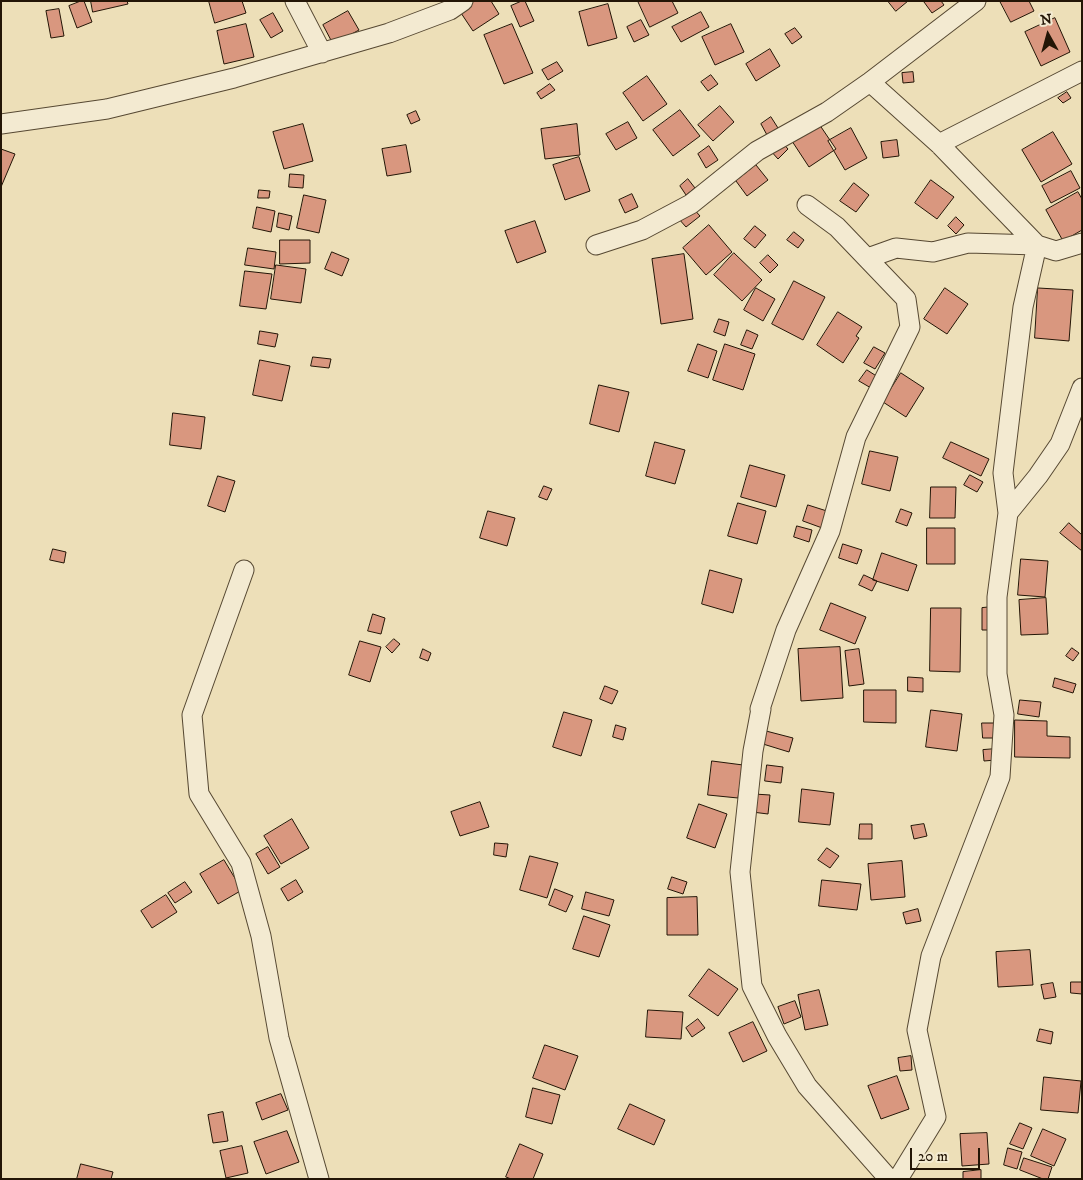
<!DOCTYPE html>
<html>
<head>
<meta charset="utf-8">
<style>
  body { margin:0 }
  #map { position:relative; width:1083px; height:1180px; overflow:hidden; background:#eddfb8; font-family:"IM FELL DW Pica",serif }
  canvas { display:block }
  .frame { position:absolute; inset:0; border:2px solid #231506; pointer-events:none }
  .north { position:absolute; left:1023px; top:10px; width:50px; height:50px; -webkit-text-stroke:4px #f3ead1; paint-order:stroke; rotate:353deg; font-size:14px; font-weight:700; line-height:20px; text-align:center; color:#231506 }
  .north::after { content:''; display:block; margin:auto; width:18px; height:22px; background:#231506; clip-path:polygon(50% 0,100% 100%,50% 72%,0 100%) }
  .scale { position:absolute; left:910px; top:1148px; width:70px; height:22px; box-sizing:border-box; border:2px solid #231506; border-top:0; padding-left:6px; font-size:15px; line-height:18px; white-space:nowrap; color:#231506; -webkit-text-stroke:4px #f3ead1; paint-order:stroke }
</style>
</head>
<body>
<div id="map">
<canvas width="1083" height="1180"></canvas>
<div class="frame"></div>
<div class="north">N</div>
<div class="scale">20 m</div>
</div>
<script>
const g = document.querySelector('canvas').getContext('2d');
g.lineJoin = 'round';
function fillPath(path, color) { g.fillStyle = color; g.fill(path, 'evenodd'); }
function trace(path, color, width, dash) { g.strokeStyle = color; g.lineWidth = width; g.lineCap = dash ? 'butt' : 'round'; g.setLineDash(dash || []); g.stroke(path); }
const building = new Path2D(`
  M81 1H84L92 22 77 28 69 6Z
  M91 1H127L128 4 93 12Z
  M209 1H242L246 13 215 23Z
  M473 1H491L499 14 473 31 459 10Z
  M522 1H525L534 21 520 27 511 6Z
  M638 1H672L678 13 650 27Z
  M888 1H908L896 11Z
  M926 1H941L944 5 932 13 924 2Z
  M1000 1H1029L1034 11 1011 22Z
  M608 4 617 38 588 46 579 12Z
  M59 9 64 36 51 38 46 11Z
  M348 11 359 30 333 44 323 25Z
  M701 12 709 27 681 42 672 27Z
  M273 13 283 31 271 38 260 20Z
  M1055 18 1070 52 1041 66 1025 32Z
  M641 20 649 35 634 42 627 27Z
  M246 24 254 57 224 64 217 31Z
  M512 24 533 73 504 84 484 35Z
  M731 24 744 52 715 65 702 37Z
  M795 28 802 37 792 44 785 34Z
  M770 49 780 66 756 81 746 64Z
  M557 62 563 71 548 80 542 70Z
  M913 72 914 82 903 83 902 73Z
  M711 75 718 84 708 91 701 82Z
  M647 76 667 104 643 121 623 93Z
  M550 84 555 90 541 99 537 93Z
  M1067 92 1071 98 1063 103 1058 98Z
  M720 106 734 122 713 141 698 125Z
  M680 110 700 136 673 156 653 130Z
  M416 111 420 120 411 124 407 115Z
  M771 117 778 128 767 135 761 124Z
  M815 118 836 149 809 167 788 135Z
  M628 122 637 138 616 150 606 134Z
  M303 124 313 161 284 169 273 132Z
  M577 124 580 155 545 159 541 129Z
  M851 128 867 158 845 170 828 141Z
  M1053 132 1072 164 1041 182 1022 150Z
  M897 140 899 156 883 158 881 142Z
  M781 141 788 149 778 159 770 150Z
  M406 145 411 172 387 176 382 149Z
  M709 146 718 160 706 168 698 154Z
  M1 149 15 154 1 187Z
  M579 157 590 191 565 200 553 165Z
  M756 165 768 180 747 196 736 181Z
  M1071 171 1080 188 1051 203 1042 186Z
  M290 174 304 175 303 188 289 187Z
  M688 179 695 188 686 195 680 186Z
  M931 180 954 197 937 219 915 203Z
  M854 183 869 195 856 212 840 201Z
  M259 190 270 191 269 198H258Z
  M1078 192 1082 199V230L1063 241 1046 210Z
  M632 194 638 207 625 213 619 200Z
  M304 195 326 200 319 233 297 228Z
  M257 207 275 211 271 232 253 228Z
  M692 207 700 216 686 227 678 218Z
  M279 213 292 216 289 230 277 227Z
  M956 217 964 225 956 234 948 226Z
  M535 221 546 252 517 263 505 231Z
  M709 225 732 252 706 275 683 248Z
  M755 226 766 235 755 248 744 239Z
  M794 232 804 240 798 248 787 240Z
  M280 240H310V263L280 264Z
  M248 248 276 252 274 269 245 265Z
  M332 252 349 259 342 276 325 269Z
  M734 253 762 280 742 301 714 275Z
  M684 254 693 319 661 324 652 259Z
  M768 255 778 265 770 273 760 263Z
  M276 265 306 269 301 303 271 299Z
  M245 271 272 274 266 309 240 306Z
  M794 281 825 297 803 340 772 324Z
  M756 288 775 299 763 321 744 310Z
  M945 288 968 304 947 334 924 319Z
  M1038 288 1073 290 1069 341 1035 338Z
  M838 312 862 327 856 336 859 338 843 363 817 345Z
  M719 319 729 322 725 336 714 332Z
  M747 330 758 335 752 349 741 345Z
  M260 331 278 334 275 347 258 344Z
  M698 344 717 351 708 378 688 371Z
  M725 344 755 354 743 390 713 380Z
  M874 347 885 353 875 369 864 363Z
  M313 357 331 359 329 368 311 366Z
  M260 360 290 366 282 401 253 395Z
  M867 370 878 377 871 388 859 381Z
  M901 373 924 388 906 417 883 402Z
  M599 385 629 392 619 432 590 424Z
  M173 413 205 417 201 449 170 445Z
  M655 442 685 450 675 484 646 476Z
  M951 442 989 459 981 476 943 458Z
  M870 451 898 457 890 491 862 484Z
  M750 465 785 475 776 507 741 497Z
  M970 475 983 482 977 492 964 485Z
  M218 476 235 481 225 512 208 506Z
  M544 486 552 489 547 500 539 497Z
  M931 487H956L955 518H930Z
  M738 503 766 511 757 544 728 536Z
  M808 505 830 512 825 529 803 521Z
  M901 509 912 513 907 526 896 522Z
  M488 511 515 518 507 546 480 538Z
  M1069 523 1082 535V551L1060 533Z
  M797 526 812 530 809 542 794 537Z
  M927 528H955V564H927Z
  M843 544 862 550 857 564 839 558Z
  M53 549 66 552 64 563 50 560Z
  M882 553 917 565 908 591 873 580Z
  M1021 559 1048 561 1045 597 1018 595Z
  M710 570 742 579 733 613 702 604Z
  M864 575 877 581 872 591 859 585Z
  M1046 598 1048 634 1021 635 1019 600Z
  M831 603 866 617 855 644 820 630Z
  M993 607 994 630H982V608Z
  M931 608H961L960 672 930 671Z
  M373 614 385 618 381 634 368 631Z
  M394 639 400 644 392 653 386 647Z
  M360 641 381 647 370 682 349 675Z
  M840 647 843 698 801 701 798 649Z
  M1072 648 1079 653 1073 661 1066 656Z
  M423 649 431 653 428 661 420 658Z
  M859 649 864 684 849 686 845 651Z
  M908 677 923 678V692L908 691Z
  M1055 678 1076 684 1073 693 1053 687Z
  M605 686 618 691 612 704 600 699Z
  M864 690H896V723L864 722Z
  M1020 700 1041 702 1039 717 1018 714Z
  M931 710 962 714 957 751 926 747Z
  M564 712 592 720 581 756 553 747Z
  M1015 720 1047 721V736L1070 737V758L1015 757Z
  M982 723H995L996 738H983Z
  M616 725 626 728 623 740 613 737Z
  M766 731 793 738 789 752 763 744Z
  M996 749V760L984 761 983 750Z
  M712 761 743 765 738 798 708 795Z
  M767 765 783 767 781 783 765 781Z
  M802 789 834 793 830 825 799 822Z
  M754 794 770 795 768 814 752 812Z
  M480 802 489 827 460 836 451 812Z
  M699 804 727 814 715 848 687 838Z
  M292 819 309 848 281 864 264 836Z
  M860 824H872V839H859Z
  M924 824 927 836 914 839 911 826Z
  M495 843 508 844 506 857 494 855Z
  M268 847 280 867 268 874 256 854Z
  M827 848 839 856 830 868 818 860Z
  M530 856 558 863 547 898 520 890Z
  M224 860 242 890 218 904 200 874Z
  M902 861 905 897 871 900 868 864Z
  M672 877 687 882 683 894 668 889Z
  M296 880 303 892 288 901 281 889Z
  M822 880 861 884 857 910 819 906Z
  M185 882 192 892 175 903 168 893Z
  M555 889 573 896 566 912 549 905Z
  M586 892 614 900 609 916 582 909Z
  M166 895 177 912 152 928 141 911Z
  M697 897 698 935H667V898Z
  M918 909 921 921 906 924 903 913Z
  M584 916 610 925 599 957 573 949Z
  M1030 950 1033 985 998 987 996 952Z
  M709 969 738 989 718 1016 689 996Z
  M1071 982H1082V994L1071 993Z
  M1053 983 1056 997 1044 999 1041 985Z
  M819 990 828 1025 805 1030 798 995Z
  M795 1001 801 1017 784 1024 778 1007Z
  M648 1010 683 1012 681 1039 646 1037Z
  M698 1019 705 1028 692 1037 686 1028Z
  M753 1022 767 1051 743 1062 729 1033Z
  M1040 1029 1053 1032 1051 1044 1037 1041Z
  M545 1045 578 1056 565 1090 533 1078Z
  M911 1056 912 1070 900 1071 898 1058Z
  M897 1076 909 1109 881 1119 868 1086Z
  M1044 1077 1081 1081 1078 1113 1041 1110Z
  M533 1088 560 1095 552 1124 526 1117Z
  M281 1094 288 1110 262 1120 256 1103Z
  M630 1104 665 1120 654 1145 618 1129Z
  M223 1112 228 1141 213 1143 208 1115Z
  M1020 1123 1032 1128 1023 1149 1010 1144Z
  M1043 1129 1066 1139 1054 1166 1031 1156Z
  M287 1131 299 1162 266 1174 254 1142Z
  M987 1133 989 1164 962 1166 960 1134Z
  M520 1144 543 1154 533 1179H511L506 1177Z
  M242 1146 248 1173 226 1178 220 1151Z
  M1008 1148 1022 1152 1017 1169 1004 1165Z
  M1024 1158 1052 1167 1048 1179H1043L1020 1170Z
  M81 1164 113 1172 111 1179H77Z
  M981 1170V1179H963V1172Z`);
const minor = new Path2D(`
  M295 1 322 53
  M870 82 939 144 1037 245 1056 251 1082 243
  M1 124 107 109 234 78 389 33 450 10 463 1
  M939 144 1082 71
  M596 245 642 230 691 204 757 151 827 112 870 82 976 1
  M868 258 896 248 933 252 968 243 1037 245 1023 307 1003 473 1008 513 997 597V674L1004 715 1000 777 931 956 917 1030 936 1117 898 1179
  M1008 513 1038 476 1060 444 1082 388
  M244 570 192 715 199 794 241 863 261 936 279 1038 319 1179
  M760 709 786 630 830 531 856 437 910 327 906 299 837 227 807 205
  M761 709 753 751 740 872 752 986 777 1036 807 1086 889 1179`);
fillPath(building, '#d9977f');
trace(building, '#231506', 1);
trace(minor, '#564832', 21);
trace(minor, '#f3ead1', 19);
</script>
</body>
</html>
